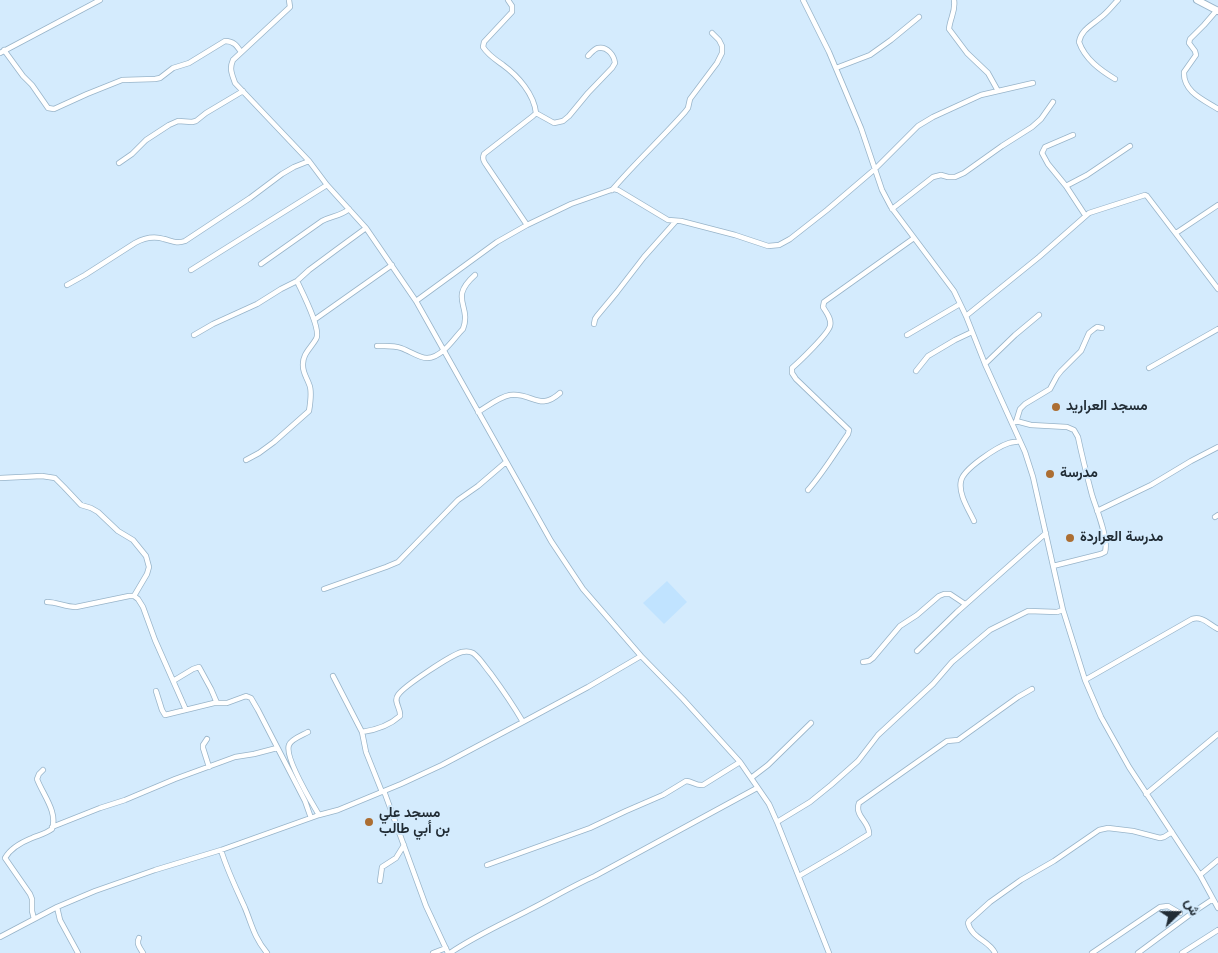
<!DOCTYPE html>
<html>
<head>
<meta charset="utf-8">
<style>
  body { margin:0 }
  #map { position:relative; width:1218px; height:953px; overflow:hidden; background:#d4ebfd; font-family:"Nunito Sans",Vazirmatn,sans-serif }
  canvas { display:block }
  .north { position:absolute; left:1153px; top:888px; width:50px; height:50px; -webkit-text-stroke:4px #d4ebfd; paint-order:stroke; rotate:68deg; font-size:14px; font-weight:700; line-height:20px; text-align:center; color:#212c35 }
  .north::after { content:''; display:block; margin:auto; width:18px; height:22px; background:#212c35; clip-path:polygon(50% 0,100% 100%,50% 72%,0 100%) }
</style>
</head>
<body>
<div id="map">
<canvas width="1218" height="953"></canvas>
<div class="north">ش</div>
</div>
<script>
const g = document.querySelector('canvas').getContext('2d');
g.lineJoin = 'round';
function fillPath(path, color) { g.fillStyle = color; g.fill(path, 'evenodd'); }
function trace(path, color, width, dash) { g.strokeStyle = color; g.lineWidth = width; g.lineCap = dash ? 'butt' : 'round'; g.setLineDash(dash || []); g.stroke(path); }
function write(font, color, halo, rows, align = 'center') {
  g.font = font + ' "Nunito Sans",Vazirmatn,sans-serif'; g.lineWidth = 4; g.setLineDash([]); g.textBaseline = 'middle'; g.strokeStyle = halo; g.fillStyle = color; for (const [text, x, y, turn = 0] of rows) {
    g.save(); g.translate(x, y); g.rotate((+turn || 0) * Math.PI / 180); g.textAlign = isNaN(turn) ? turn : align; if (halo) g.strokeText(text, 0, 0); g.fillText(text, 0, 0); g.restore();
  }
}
const built = new Path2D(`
  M667 581 687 602 664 624 643 603Z`);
const street = new Path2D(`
  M289 0 290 7 233 60C229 69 232 74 235 83L309 161 327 185 366 228 416 301 551 541 583 589 641 656 683 699 740 762 769 804 777 822 829 953
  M508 0 512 6V12L484 42 483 47C488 55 496 60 503 65 518 76 534 94 536 113L533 116 484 154C482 159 484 162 487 166L527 225
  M803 0 829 52 861 128 882 190 891 207 954 291 966 316 985 364 1025 452 1033 477 1063 610 1085 680 1101 717 1129 767 1200 875 1218 908
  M954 0C956 11 950 18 949 29L967 53 988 73 998 91
  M1217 10 1204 25 1190 39 1189 43 1195 51 1196 55 1184 72C1183 92 1204 100 1218 109
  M4 50 23 76 32 85 48 108 54 109 87 94 122 80 155 79 160 78 173 68 189 63 225 41C234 41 237 46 241 52
  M0 53 100 0
  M836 68 870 55 891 40 919 17
  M1115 79C1100 70 1085 59 1079 42 1081 30 1092 25 1100 18 1107 13 1112 6 1118 0
  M536 113 554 123 563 121 569 116 588 93 612 68 615 63C614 55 607 46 598 48 594 49 591 53 588 56
  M1073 135 1045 147 1042 153 1048 164 1066 186 1085 215
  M119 163 132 154 146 140 169 125 178 121 192 122 196 121 206 113 243 91
  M1066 186 1087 175 1130 146
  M612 190C635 163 661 139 685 112L688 108 690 99 717 63 722 53V46L719 40 712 33
  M892 209 933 177 941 175 948 177H955L964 173 1002 146 1032 127 1041 119 1053 102
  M1176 233 1218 205
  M261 264 322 221C332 216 341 216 349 209
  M191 270 327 185
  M67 285 85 275 135 243C144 238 154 236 164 239 172 241 177 244 185 241L250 198 282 174 294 167 309 161
  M416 301 497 242 527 225 571 204 614 189 618 190 668 220 681 221 735 235 768 246 779 245 790 239 827 210 875 169 918 126 933 117 981 95 1033 83
  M966 316 1039 257 1089 213 1145 195 1147 196 1218 289
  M314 320 392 265
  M594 324 595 319 597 316 617 292 644 257 676 221
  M194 335 213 324 257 304 281 289 297 281 309 270 336 250 366 228
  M907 335 960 304
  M377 346C384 346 393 345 401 348 418 354 426 366 444 350 451 344 457 335 463 329 472 305 448 299 475 275
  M985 364 1015 335 1039 315
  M1149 368 1218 329
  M916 371 928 356 955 340 972 332
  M478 412C488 406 499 397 510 395 532 392 539 412 560 393
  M1016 421 1031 425 1067 427 1074 430 1078 437C1082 456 1087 476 1092 495 1096 508 1109 539 1105 552L1101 554 1053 566
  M1016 422 1020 409 1025 404 1050 389 1057 376 1061 371 1081 351 1089 333 1094 329 1097 327 1102 328
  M246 460 259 453 274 442 309 411C310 405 312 390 309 384 307 378 303 373 303 366 302 354 311 348 316 339 322 330 302 292 297 281
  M0 478 42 476 55 478 64 487 81 505 91 508 98 512 118 531 133 540 146 556 149 567 147 574 134 596
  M808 490C823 473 835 453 848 434L849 430 796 379 792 373V368C800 361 828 334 830 326 832 319 826 312 823 307L824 302 914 238
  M1097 511 1151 485 1191 461 1218 447
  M1215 517 1218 515
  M974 521C969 510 958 494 961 481 963 469 997 447 1009 443 1012 442 1016 442 1020 441
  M324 589 386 567 398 562 458 500 478 486 506 462
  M47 602C57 602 65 607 76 607L129 596H134L138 599 143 607 155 640 186 710
  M917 651 957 612 1046 533
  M863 662 869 661 873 658 900 626 917 615 939 596 944 594H950L965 604
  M333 676 362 732 366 752 382 792
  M1085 680 1192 619C1203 616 1208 624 1218 629
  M173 681 193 669 199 667 211 689 217 703
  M156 691 162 710 165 715 214 703H227L246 696 251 698 258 710 305 801 311 818
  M308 732C303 735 291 739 289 745 284 757 312 803 319 815
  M362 732C376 730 390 725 400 716 401 708 393 702 398 695 404 686 451 655 462 652 466 651 469 651 473 653 480 658 485 667 491 674 502 689 513 705 523 722
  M207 739 203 745V748L209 767
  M751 778 768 765 811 723
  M384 791 426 906 448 953
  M1146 794 1218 734
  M777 822 810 802 831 785 858 761 878 735 933 684 952 662 990 630 1028 611 1057 612 1063 610
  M52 827 100 808 125 800 175 779 235 757 254 754 277 748
  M221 850C227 870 236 888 245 908 252 925 254 937 267 953
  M487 865 590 828 626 811 663 795 686 781C692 781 696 786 703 785L740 762
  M1200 875 1218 860
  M799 876 840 852 869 834C870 822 854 816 859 803L947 741 958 740 1018 697 1032 689
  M380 881 382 867 396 858 404 845
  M57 907 60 920 78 953
  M34 919 32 911V899L30 894 5 858C10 849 22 842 32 838 39 835 45 834 52 829 58 812 43 795 37 779L39 774 43 770
  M0 937 57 907 95 891 155 870 221 850 319 815 338 810 401 784 442 765 523 722 588 687 641 656
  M139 938C136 944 140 948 143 953
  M433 953 446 948
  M450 953C475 936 502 924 529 910 551 899 572 886 595 876L757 788
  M995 953C989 940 972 939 968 923L969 921 990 902 1021 880 1054 861 1099 830 1108 828 1133 831 1160 838 1164 837 1172 832
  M1092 953 1160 907 1168 906 1180 913
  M1138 953 1192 913 1213 899
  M1182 953 1218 930`);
const secondary = new Path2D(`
  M1197 0 1218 11`);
const markers = [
  [1056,407,5,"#ac6e33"],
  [1050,474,5,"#ac6e33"],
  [1070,538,5,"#ac6e33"],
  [369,822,5,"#ac6e33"]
];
const poiNames = [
  ["مسجد العراريد",1066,407],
  ["مدرسة",1060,474],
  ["مدرسة العراردة",1080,538],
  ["مسجد علي",379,814],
  ["بن أبي طالب",379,830]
];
fillPath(built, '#c0e3ff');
trace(street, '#98b4c9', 6);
trace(secondary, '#98b4c9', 8);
trace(street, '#fff', 4.5);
trace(secondary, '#fff', 6);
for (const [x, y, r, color] of markers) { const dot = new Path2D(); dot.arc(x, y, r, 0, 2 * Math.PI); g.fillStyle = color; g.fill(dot); trace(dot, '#d4ebfd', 2); }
write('bold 14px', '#212c35', '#d4ebfd', poiNames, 'left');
</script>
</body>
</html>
